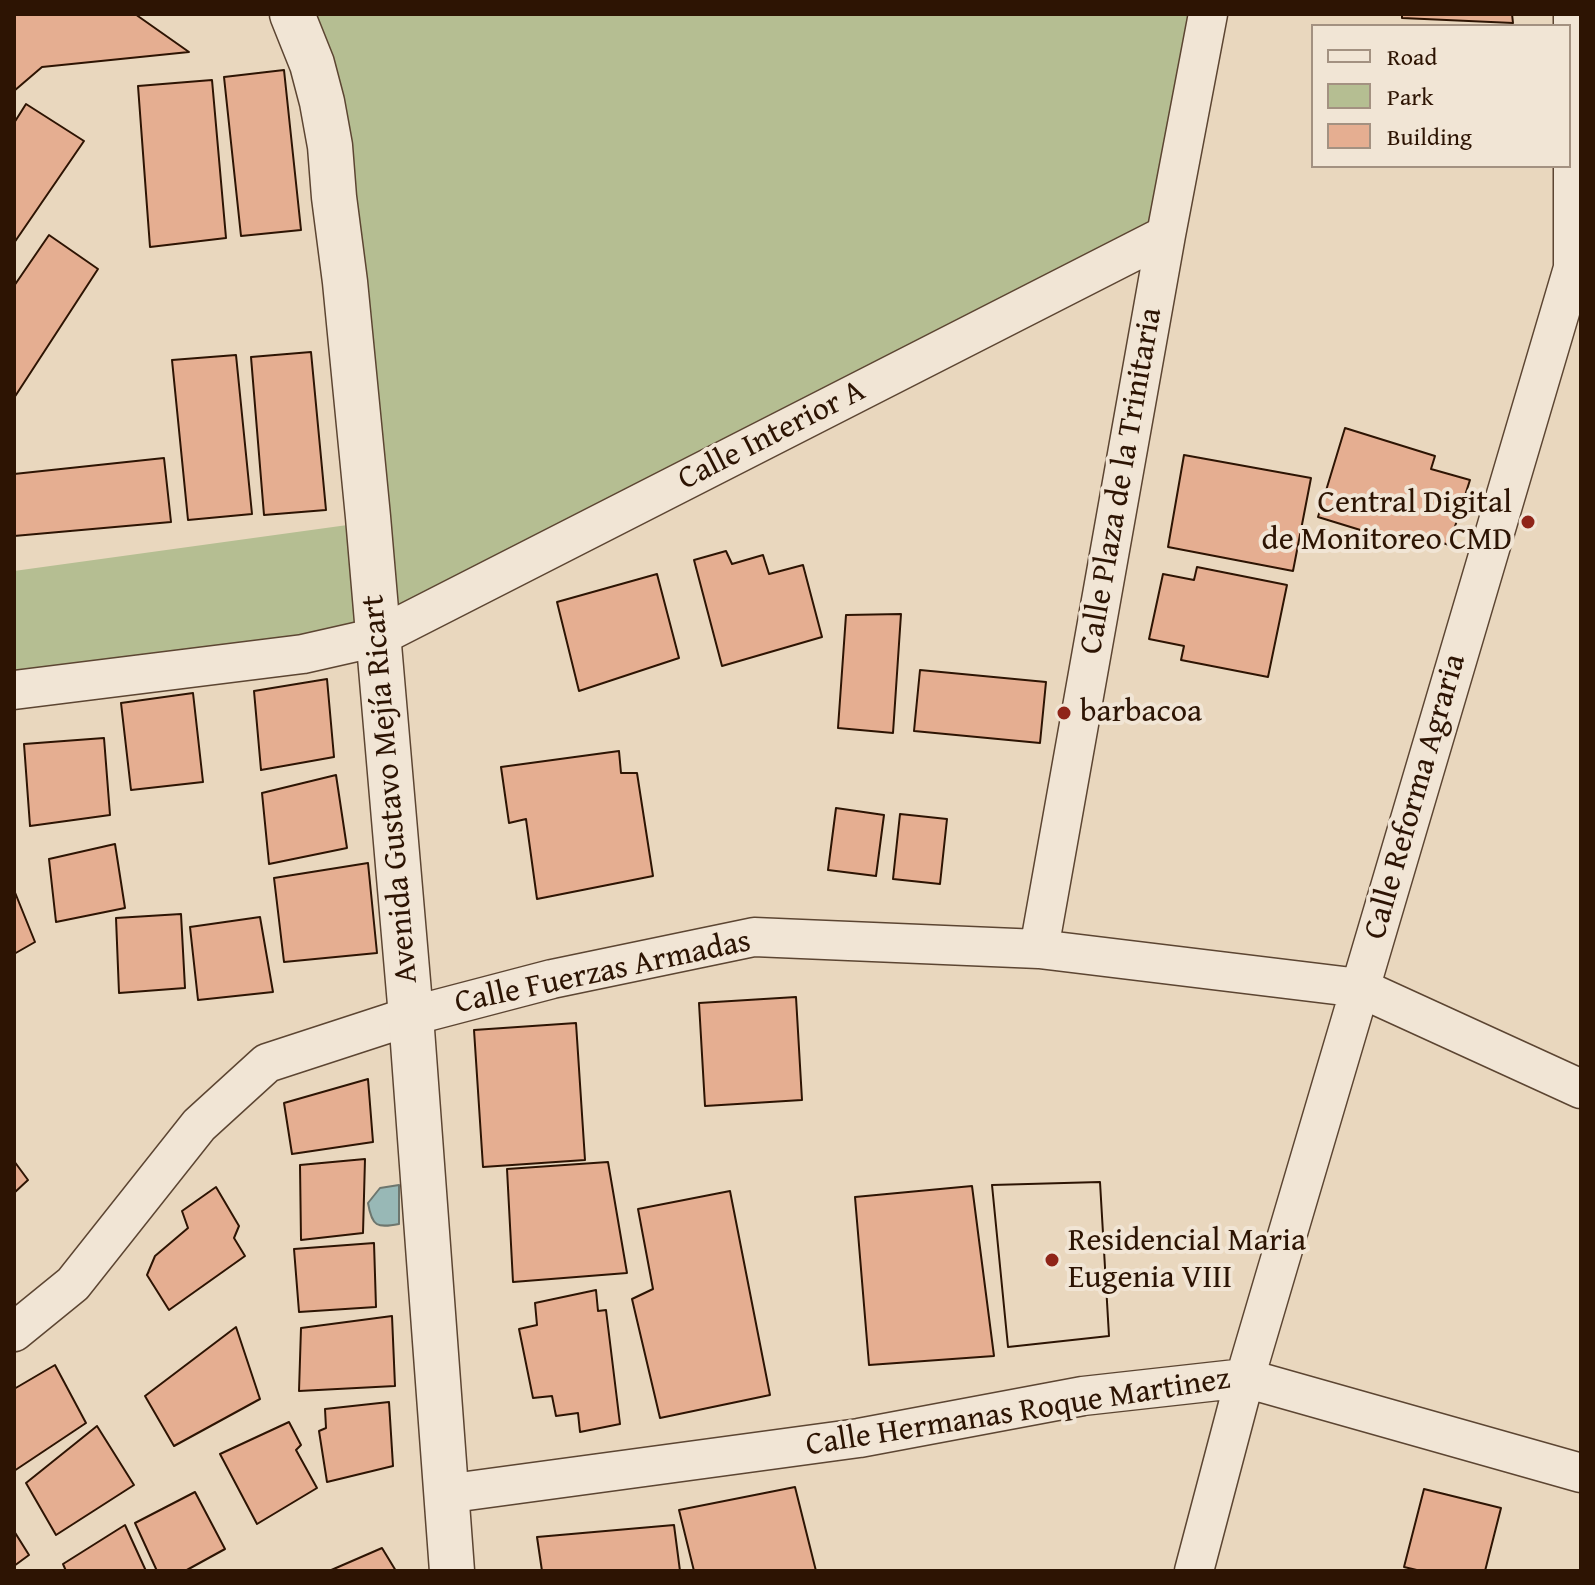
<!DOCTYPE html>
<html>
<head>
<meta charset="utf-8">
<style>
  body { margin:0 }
  #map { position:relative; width:1595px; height:1585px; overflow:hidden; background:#e9d7be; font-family:"Gentium Book Plus",serif }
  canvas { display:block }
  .frame { position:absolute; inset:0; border:16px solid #2d1403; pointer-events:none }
  .legend { position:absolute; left:1311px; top:24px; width:260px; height:144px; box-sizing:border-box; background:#f1e5d5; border:2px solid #a39181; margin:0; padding:10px 14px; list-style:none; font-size:24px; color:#2d1403 }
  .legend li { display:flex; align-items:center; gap:16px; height:40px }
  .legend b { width:40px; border:2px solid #a39181 }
</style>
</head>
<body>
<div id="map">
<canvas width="1595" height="1585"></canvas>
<div class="frame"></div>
<ul class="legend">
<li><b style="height:10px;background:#f1e5d5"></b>Road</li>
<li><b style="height:22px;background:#b5be92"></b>Park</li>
<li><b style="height:22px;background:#e5ae91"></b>Building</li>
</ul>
</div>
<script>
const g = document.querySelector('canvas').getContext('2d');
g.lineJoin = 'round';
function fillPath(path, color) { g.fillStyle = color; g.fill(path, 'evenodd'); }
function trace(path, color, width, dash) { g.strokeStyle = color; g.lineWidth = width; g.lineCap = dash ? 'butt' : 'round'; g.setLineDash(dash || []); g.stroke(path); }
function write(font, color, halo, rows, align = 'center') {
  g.font = font + ' "Gentium Book Plus",serif'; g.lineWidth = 8; g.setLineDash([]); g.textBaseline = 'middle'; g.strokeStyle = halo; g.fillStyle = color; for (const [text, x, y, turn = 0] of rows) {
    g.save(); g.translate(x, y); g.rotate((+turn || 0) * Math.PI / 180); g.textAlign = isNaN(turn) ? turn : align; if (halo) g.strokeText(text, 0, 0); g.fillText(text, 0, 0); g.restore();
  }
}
const green = new Path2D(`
  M287 14H1193L1166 235 377 627 14 685V571L362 523 330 146Z`);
const water = new Path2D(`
  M399 1185V1224C377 1228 372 1227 368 1203L380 1188Z`);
const building = new Path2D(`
  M14 14H135L189 52 42 67 14 91Z
  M1402 14H1512L1513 23 1402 18Z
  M284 70 301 230 241 236 224 77Z
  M212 80 226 238 150 247 138 86Z
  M26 104 84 141 14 243V123Z
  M49 235 98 269 14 398V286Z
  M311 352 326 510 264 515 251 357Z
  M236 355 252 514 188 520 172 360Z
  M1345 428 1435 456 1431 469 1470 480 1449 545 1409 532 1406 544 1318 517Z
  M1184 455 1311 478 1293 571 1168 547Z
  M164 458 171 522 14 536V474Z
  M726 551 732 564 763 555 769 574 803 565 822 637 722 666 694 560Z
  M1197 567 1287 585 1268 677 1181 660 1184 646 1149 639 1163 574 1194 580Z
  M657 574 679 658 579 691 557 602Z
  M901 614 893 733 838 728 846 615Z
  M920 670 1046 682 1040 743 914 731Z
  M327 679 334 757 261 770 254 691Z
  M193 693 203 782 131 790 121 703Z
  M104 738 110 815 30 826 24 744Z
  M619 751 621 773H637L653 876 537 899 526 819 509 823 501 767Z
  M336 775 347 848 269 864 262 793Z
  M836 808 884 815 876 876 828 870Z
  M900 814 947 819 940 884 893 879Z
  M115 844 125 908 56 922 49 859Z
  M368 863 377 953 284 962 274 878Z
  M14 890 35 942 14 954Z
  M181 914 185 988 119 993 116 918Z
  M260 917 273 992 198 1000 190 927Z
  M796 997 802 1100 705 1106 699 1003Z
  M576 1023 585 1160 483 1167 474 1030Z
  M368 1079 373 1142 292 1154 284 1103Z
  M365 1159 363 1233 301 1240 300 1165Z
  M14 1161 28 1180 14 1193Z
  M608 1162 627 1273 513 1282 507 1169Z
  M1100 1182 1109 1336 1008 1347 992 1185Z
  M1100 1182 1109 1336 1008 1347 992 1185Z
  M972 1186 994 1356 869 1365 855 1197Z
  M216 1187 239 1226 234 1238 245 1256 169 1310 147 1275 155 1256 188 1228 182 1211Z
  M730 1191 770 1395 660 1418 632 1299 653 1289 638 1209Z
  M374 1243 376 1307 299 1312 294 1249Z
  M596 1290 598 1311 606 1310 620 1424 580 1432 578 1413 556 1416 552 1396 533 1398 519 1329 537 1325 535 1303Z
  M392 1316 395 1386 299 1391 301 1328Z
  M236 1327 260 1399 174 1446 145 1396Z
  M55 1365 86 1423 14 1471V1389Z
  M389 1402 393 1466 327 1482 319 1431 326 1428 325 1409Z
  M289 1422 301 1445 296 1450 317 1488 257 1524 220 1454Z
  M97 1426 134 1485 56 1535 26 1483Z
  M795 1487 816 1571H694L679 1510Z
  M1424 1489 1501 1508 1485 1571H1421L1404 1567Z
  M195 1492 225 1549 185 1571H157L135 1523Z
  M125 1525 146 1571H66L63 1564Z
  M674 1525 680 1571H542L537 1537Z
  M14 1531 29 1555 14 1566Z
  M382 1548 396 1571H329Z`);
const minor = new Path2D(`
  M14 690 303 654 378 637 1166 235
  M1039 949 1166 235 1208 14
  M14 1332 73 1284 199 1125 267 1063 411 1016 552 979 754 937 1039 949 1360 988 1581 1089
  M445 1494 859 1438 1083 1396 1245 1378 1581 1473
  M1194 1571 1245 1378 1573 268V14`);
const tertiary = new Path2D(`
  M292 14 312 64 322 102 330 146 334 197 345 282 368 517 411 1016 452 1571`);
const markers = [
  [1528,522,8,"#8f2418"],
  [1064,713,8,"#8f2418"],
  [1052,1260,8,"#8f2418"]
];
const streetNames = [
  ["Calle Interior A",772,436,-27],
  ["Calle Plaza de la Trinitaria",1122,481,-80],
  ["Avenida Gustavo Mejía Ricart",391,789,-95],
  ["Calle Reforma Agraria",1416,797,-74],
  ["Calle Fuerzas Armadas",603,973,-12],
  ["Calle Hermanas Roque Martinez",1018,1413,-9]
];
const poiNames = [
  ["Central Digital",1512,504,"right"],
  ["de Monitoreo CMD",1512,541,"right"],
  ["barbacoa",1080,713],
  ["Residencial Maria",1068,1242],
  ["Eugenia VIII",1068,1279]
];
fillPath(green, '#b5be92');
fillPath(water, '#98b8b6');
trace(water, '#6d766e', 2);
fillPath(building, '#e5ae91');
trace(building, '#2d1403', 2);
trace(minor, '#5c4532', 41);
trace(tertiary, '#5c4532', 47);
trace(minor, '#f1e5d5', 38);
trace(tertiary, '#f1e5d5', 44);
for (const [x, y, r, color] of markers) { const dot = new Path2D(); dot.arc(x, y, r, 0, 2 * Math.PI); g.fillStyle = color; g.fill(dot); trace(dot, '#f1e5d5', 3); }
write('32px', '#2d1403', '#f1e5d5', streetNames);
write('32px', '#2d1403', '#f1e5d5', poiNames, 'left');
</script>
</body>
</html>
